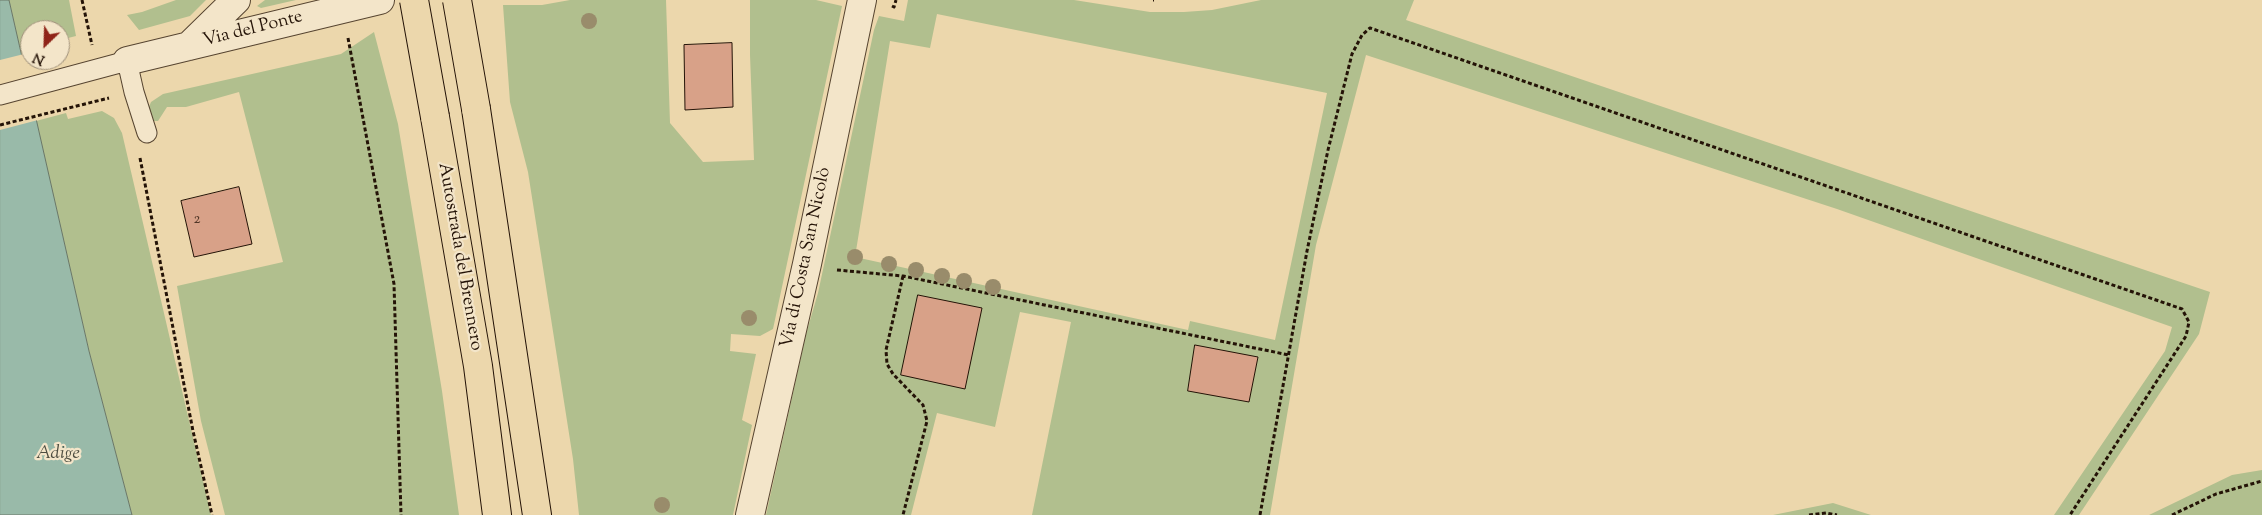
<!DOCTYPE html>
<html>
<head>
<meta charset="utf-8">
<style>
  body { margin:0 }
  #map { position:relative; width:2262px; height:515px; overflow:hidden; background:#ecd7ac; font-family:"Sorts Mill Goudy",serif }
  canvas { display:block }
  .north { position:absolute; left:20px; top:20px; width:50px; height:50px; box-sizing:border-box; background:#f3e5c9; border:1px solid #a0917b; border-radius:50%; rotate:204deg; font-size:14px; font-weight:700; line-height:20px; text-align:center; color:#241307 }
  .north::after { content:''; display:block; margin:auto; width:18px; height:22px; background:#8f2418; clip-path:polygon(50% 0,100% 100%,50% 72%,0 100%) }
</style>
</head>
<body>
<div id="map">
<canvas width="2262" height="515"></canvas>
<div class="north">N</div>
</div>
<script>
const g = document.querySelector('canvas').getContext('2d');
g.lineJoin = 'round';
function fillPath(path, color) { g.fillStyle = color; g.fill(path, 'evenodd'); }
function trace(path, color, width, dash) { g.strokeStyle = color; g.lineWidth = width; g.lineCap = dash ? 'butt' : 'round'; g.setLineDash(dash || []); g.stroke(path); }
function write(font, color, halo, rows, align = 'center') {
  g.font = font + ' "Sorts Mill Goudy",serif'; g.lineWidth = 4.5; g.setLineDash([]); g.textBaseline = 'middle'; g.strokeStyle = halo; g.fillStyle = color; for (const [text, x, y, turn = 0] of rows) {
    g.save(); g.translate(x, y); g.rotate((+turn || 0) * Math.PI / 180); g.textAlign = isNaN(turn) ? turn : align; if (halo) g.strokeText(text, 0, 0); g.fillText(text, 0, 0); g.restore();
  }
}
const green = new Path2D(`
  M9 0H69L76 36 60 40V30H30V52L21 54Z
  M176 0H206L190 16 139 30 127 15 142 12Z
  M265 0H296L261 8 257 6Z
  M570 0H666L670 123 703 162 754 160 750 55V0H816L842 6 773 329 760 336 731 334 730 351 756 354 742 420 752 425 733 515H579L573 459 528 172 510 102 503 5H542Z
  M908 0H1074L1150 12H1184L1212 10 1261 0H1414L1406 20 2210 292 2199 334 2079 515H2054L2165 351 2172 327 1837 209 1366 55 1316 245 1270 515H1032L1071 322 1020 312 995 427 937 413 911 515H766L806 334 818 293 874 30 879 16 904 21ZM937 14 1327 93 1275 340 1190 321 1188 330 855 257 890 41 930 48Z
  M374 32 398 124 442 391 459 515H225L201 421 177 286 283 262 239 92 186 107H167L158 121H153L148 109 151 102 163 94 341 54Z
  M102 111 114 118 122 133 211 515H132L89 351 36 121 66 113 68 119Z
  M2262 470V515H2149L2232 475Z
  M1833 503 1871 515H1773Z`);
const water = new Path2D(`
  M0 0H9L89 351 132 515H0Z`);
const pier = new Path2D(`
  M24 54 38 120 0 130V60Z`);
const building = new Path2D(`
  M732 43 733 107 685 110 684 45Z
  M239 187 252 244 194 257 181 201Z
  M918 295 982 308 965 389 901 375Z
  M1195 345 1258 357 1249 402 1188 391Z`);
const path = new Path2D(`
  M82 0 92 45
  M1153 0H1154
  M892 6 894 7 896 0
  M348 38 394 284 401 515
  M0 125 109 98
  M140 158 193 431 212 515
  M837 270 903 276 1289 355
  M903 276 886 350 887 364 893 374 923 405 927 421 903 515
  M1260 515 1307 251 1328 150 1352 54 1362 35 1370 28 2182 309 2189 322 2186 336 2070 515
  M1809 515 1826 513 1837 515
  M2172 515 2216 494 2262 481`);
const lane = new Path2D(`
  M0 95 127 61 134 92 147 133`);
const street = new Path2D(`
  M189 46 236 0
  M127 61 380 0
  M750 515 807 264 862 0`);
const highway = new Path2D(`
  M476 109 537 515
  M435 117 478 366 497 515`);
const highwayBridge = new Path2D(`
  M414 0 435 117
  M457 0 476 109`);
const trees = [
  [589,21],
  [855,257],
  [889,264],
  [916,270],
  [942,276],
  [964,281],
  [993,287],
  [749,318],
  [662,505]
];
const numberNames = [
  ["2",197,220]
];
const streetNames = [
  ["Via del Ponte",253,30,-14],
  ["Autostrada del Brennero",459,257,80],
  ["Via di Costa San Nicolò",807,258,-78]
];
const waterNames = [
  ["Adige",58,455]
];
fillPath(green, '#b1bf8e');
fillPath(water, '#99baa9');
trace(water, '#6a7768', 1);
fillPath(pier, '#ecd7ac');
fillPath(building, '#d8a188');
trace(building, '#241307', 1);
trace(lane, '#564430', 21);
trace(street, '#564430', 30);
trace(highway, '#241307', 30);
trace(path, '#241307', 3, [4, 2.5]);
trace(lane, '#f3e5c9', 19);
trace(street, '#f3e5c9', 28);
trace(highway, '#ecd7ac', 28);
trace(highwayBridge, '#241307', 30, []);
trace(highwayBridge, '#ecd7ac', 28);
g.fillStyle = '#998c6b';
for (const [x, y] of trees) { g.beginPath(); g.arc(x, y, 8, 0, 2 * Math.PI); g.fill(); }
write('15px', '#513627', null, numberNames);
write('18px', '#241307', '#f3e5c9', streetNames);
write('italic 19px', '#4d4d40', '#f3e5c9', waterNames);
</script>
</body>
</html>
